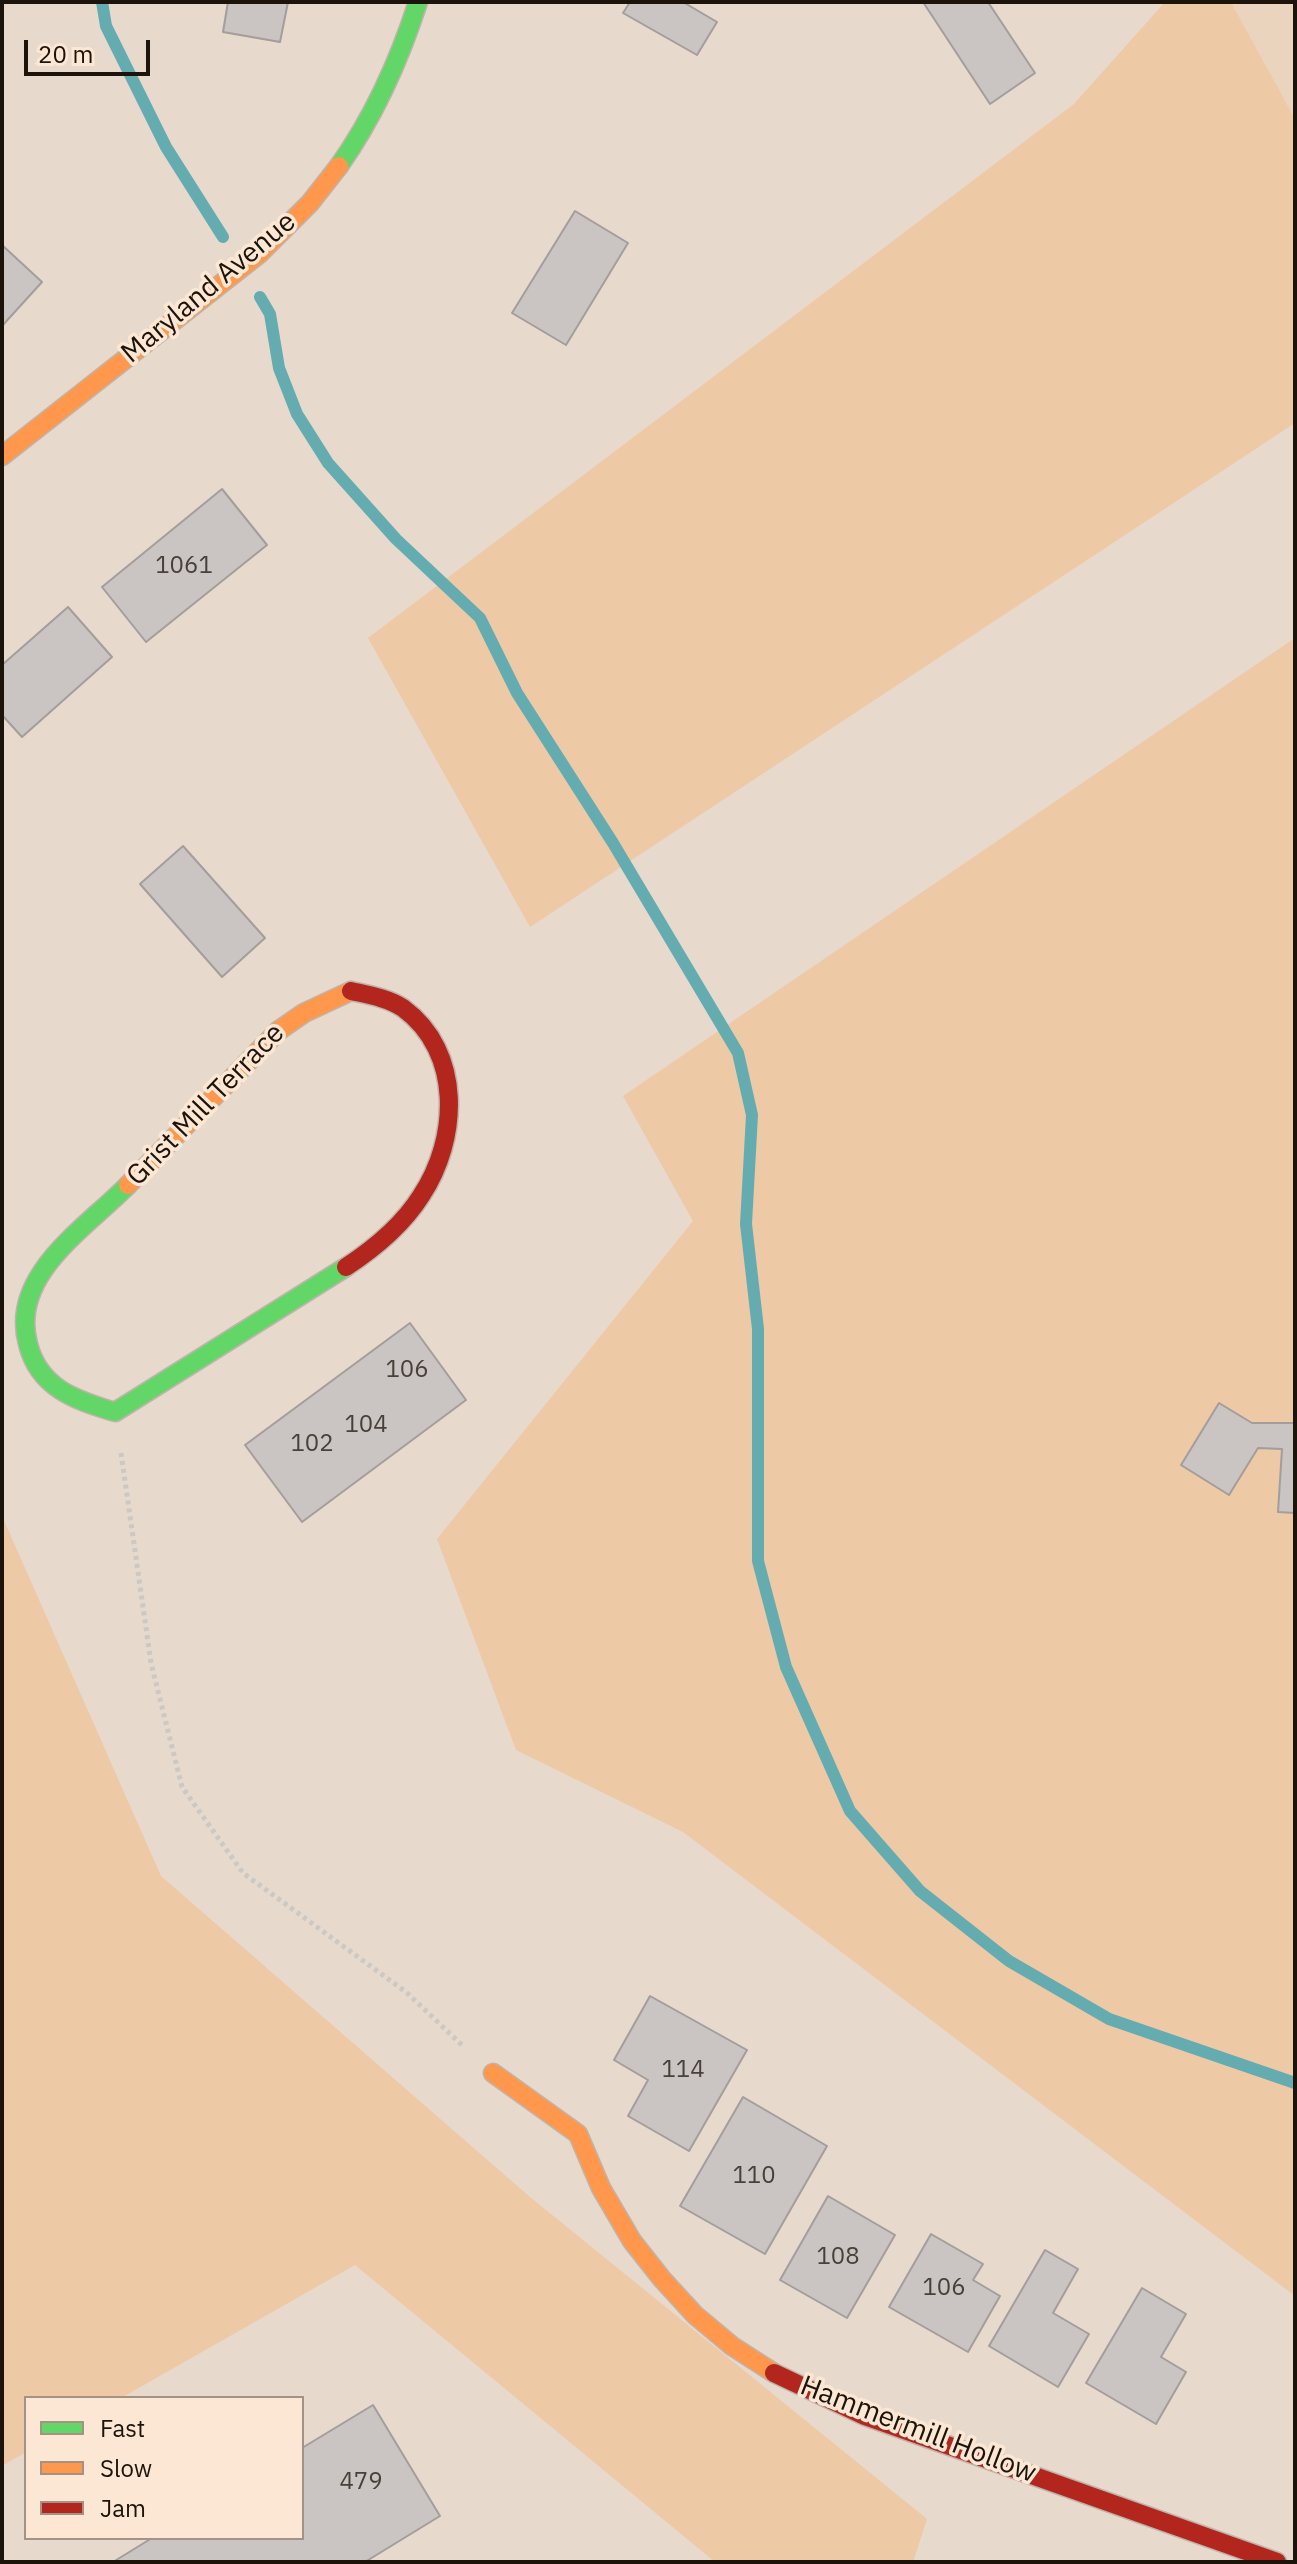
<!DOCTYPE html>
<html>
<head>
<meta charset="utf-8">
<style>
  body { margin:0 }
  #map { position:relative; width:1297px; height:2564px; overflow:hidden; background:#e7d9cc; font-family:"IBM Plex Sans",sans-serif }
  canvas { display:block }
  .frame { position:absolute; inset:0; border:4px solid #1c140b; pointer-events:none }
  .legend { position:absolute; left:24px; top:2396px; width:280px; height:144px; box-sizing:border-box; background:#fce7d4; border:2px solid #a29384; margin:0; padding:10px 14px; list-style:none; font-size:24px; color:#1c140b }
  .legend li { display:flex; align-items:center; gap:16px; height:40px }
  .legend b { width:40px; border:2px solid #a29384 }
  .scale { position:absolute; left:24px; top:40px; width:126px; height:36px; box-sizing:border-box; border:4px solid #1c140b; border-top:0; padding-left:10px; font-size:24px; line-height:28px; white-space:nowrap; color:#1c140b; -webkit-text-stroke:6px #fce7d4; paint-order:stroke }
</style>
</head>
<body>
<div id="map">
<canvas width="1297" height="2564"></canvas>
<div class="frame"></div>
<ul class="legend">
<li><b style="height:10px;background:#63d668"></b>Fast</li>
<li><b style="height:10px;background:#ff974d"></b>Slow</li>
<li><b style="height:10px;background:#b3261e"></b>Jam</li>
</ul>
<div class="scale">20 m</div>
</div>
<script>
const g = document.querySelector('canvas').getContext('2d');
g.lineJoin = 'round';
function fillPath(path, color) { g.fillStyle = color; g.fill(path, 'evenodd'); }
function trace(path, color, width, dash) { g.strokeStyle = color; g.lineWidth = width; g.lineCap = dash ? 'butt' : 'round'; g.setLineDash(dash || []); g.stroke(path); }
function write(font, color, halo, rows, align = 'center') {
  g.font = font + ' "IBM Plex Sans",sans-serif'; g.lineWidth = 7; g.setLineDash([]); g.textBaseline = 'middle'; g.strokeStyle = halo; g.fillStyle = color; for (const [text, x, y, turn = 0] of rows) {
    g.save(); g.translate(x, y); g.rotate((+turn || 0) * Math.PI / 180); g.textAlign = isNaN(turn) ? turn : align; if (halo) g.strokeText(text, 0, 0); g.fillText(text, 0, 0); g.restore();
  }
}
const built = new Path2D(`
  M1231 2H1295V119Z`);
const green = new Path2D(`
  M1165 2H1231L1295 119V423L530 927 368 638 1074 104Z
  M1295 638V2296L683 1832 516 1750 437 1539 693 1221 623 1096Z
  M2 1516 161 1876 530 2197 927 2519 913 2562H715L355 2265 121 2398H26V2452L2 2466Z`);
const stream = new Path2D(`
  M102 2 106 26 166 147 223 237
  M260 297 270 314 279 368 297 414 328 463 396 539 480 618 517 693 613 843 738 1053 752 1115 746 1224 758 1329V1561L786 1667 850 1811 920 1891 1009 1961 1109 2019 1295 2083`);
const building = new Path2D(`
  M228 2H288L280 42 223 32Z
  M630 2H683L717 22 697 55 623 13Z
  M923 2H988L1035 73 990 104Z
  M575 211 628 243 566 345 512 313Z
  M2 245 42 282 2 326Z
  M222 489 267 545 146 642 102 587Z
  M68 607 112 657 22 737 2 715V665Z
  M183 846 265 938 222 977 140 884Z
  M410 1323 466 1400 302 1522 245 1445Z
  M1219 1403 1252 1423H1295V1513L1278 1512 1282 1449 1258 1448 1229 1495 1181 1465Z
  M650 1996 747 2050 689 2151 628 2116 648 2080 614 2060Z
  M743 2097 827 2146 765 2254 680 2206Z
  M828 2196 895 2235 847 2318 780 2280Z
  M931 2234 983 2264 973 2280 1000 2296 968 2352 889 2307Z
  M1045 2250 1078 2269 1053 2313 1089 2334 1058 2387 989 2346Z
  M1142 2288 1186 2314 1161 2357 1186 2372 1156 2424 1086 2383Z
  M373 2405 440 2516 365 2562H113L152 2538H302V2448Z`);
const path = new Path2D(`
  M121 1453 151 1663 182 1787 243 1873 406 1992 463 2046`);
const fast = new Path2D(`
  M339 166C375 115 399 61 418 2
  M128 1185C86 1228 9 1275 28 1344 39 1388 75 1400 115 1412L346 1267`);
const slow = new Path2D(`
  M2 456 259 254 310 203 339 166
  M128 1185 278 1031 304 1013 351 991
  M493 2073 578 2134 601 2188 632 2241 662 2279 695 2315 732 2346 774 2373`);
const jam = new Path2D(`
  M346 1267C375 1248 402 1226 421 1196 459 1139 463 1052 403 1008 388 998 369 995 351 991
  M774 2373 865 2416 1277 2562`);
const numberNames = [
  ["1061",184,566],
  ["106",407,1370],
  ["104",366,1425],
  ["102",312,1444],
  ["114",683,2070],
  ["110",754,2176],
  ["108",838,2257],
  ["106",944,2288],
  ["479",361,2482]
];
const streetNames = [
  ["Maryland Avenue",209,288,-40],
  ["Grist Mill Terrace",206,1105,-46],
  ["Hammermill Hollow",918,2430,21]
];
fillPath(built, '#ebd4be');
fillPath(green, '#eec9a6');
trace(stream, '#65acb1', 12);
fillPath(building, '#cac4c3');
trace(building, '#a39d9c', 2);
trace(fast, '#bfb4aa', 21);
trace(slow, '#bfb4aa', 21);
trace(jam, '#bfb4aa', 21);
trace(path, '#ccc8c4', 5, [4, 4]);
trace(fast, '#63d668', 18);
trace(slow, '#ff974d', 18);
trace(jam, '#b3261e', 18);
write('24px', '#484039', null, numberNames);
write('28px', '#1c140b', '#fce7d4', streetNames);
</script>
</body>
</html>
